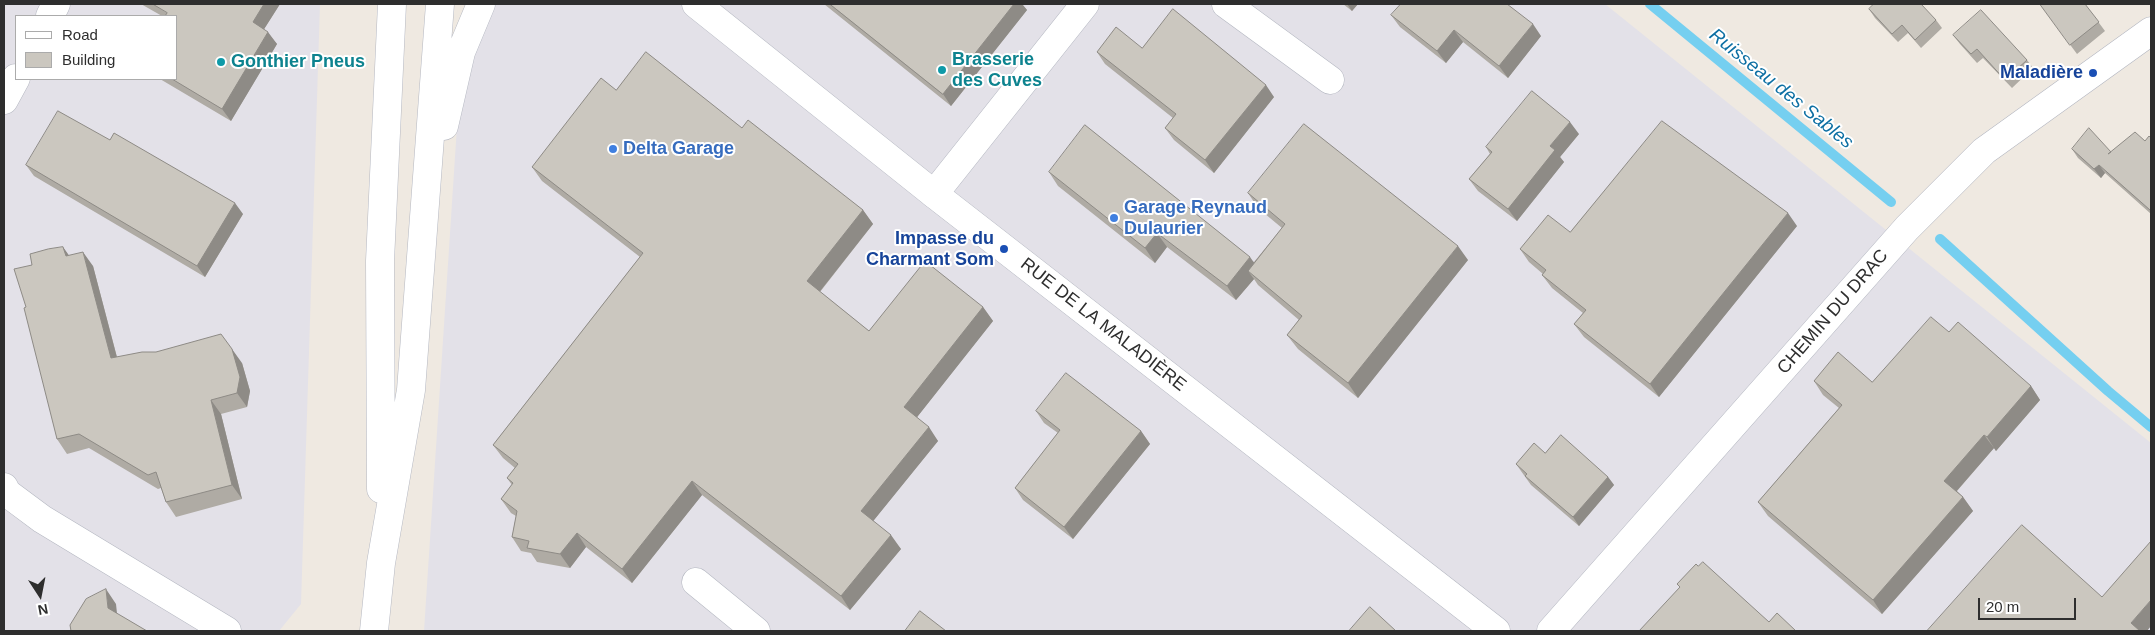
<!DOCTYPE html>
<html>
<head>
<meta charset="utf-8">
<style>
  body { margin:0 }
  #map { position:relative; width:2155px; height:635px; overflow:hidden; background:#efe9e1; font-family:Helvetica,sans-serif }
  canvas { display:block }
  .frame { position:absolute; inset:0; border:5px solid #2e2e2e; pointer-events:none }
  .legend { position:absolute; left:15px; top:15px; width:162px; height:65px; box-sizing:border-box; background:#fff; border:1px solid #ababab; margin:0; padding:6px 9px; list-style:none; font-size:15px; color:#2e2e2e }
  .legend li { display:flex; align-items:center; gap:10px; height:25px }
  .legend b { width:25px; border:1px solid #ababab }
  .north { position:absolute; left:15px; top:570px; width:50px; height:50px; -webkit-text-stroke:4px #fff; paint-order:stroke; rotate:169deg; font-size:14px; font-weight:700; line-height:20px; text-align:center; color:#2e2e2e }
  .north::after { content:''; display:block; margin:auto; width:18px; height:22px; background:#2e2e2e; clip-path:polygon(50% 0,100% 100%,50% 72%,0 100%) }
  .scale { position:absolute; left:1978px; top:598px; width:98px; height:22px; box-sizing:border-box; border:2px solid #2e2e2e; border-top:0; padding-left:6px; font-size:15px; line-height:18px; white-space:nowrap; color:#2e2e2e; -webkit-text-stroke:4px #fff; paint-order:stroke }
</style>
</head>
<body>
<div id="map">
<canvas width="2155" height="635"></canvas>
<div class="frame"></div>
<ul class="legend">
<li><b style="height:6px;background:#fff"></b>Road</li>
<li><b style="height:14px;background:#cbc7bf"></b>Building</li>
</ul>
<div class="north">N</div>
<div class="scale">20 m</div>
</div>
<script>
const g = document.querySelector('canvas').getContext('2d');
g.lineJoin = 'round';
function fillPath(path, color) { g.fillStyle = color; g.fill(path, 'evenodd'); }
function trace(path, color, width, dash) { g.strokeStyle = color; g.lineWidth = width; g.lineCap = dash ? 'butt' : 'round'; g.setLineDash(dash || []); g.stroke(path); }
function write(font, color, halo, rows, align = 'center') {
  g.font = font + ' Helvetica,sans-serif'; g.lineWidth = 4; g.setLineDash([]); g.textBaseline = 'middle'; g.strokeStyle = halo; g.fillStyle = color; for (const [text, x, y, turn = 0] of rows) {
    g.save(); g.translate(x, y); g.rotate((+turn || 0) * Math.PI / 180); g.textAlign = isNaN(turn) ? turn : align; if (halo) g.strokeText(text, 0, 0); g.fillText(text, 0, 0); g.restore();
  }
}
const industrial = new Path2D(`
  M4 4H320L301 604 279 631H4ZM16 16H176V79H16Z
  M465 4H1605L2151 443V631H424Z`);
const stream = new Path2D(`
  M1650 4 1891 202
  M1940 239 2108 391 2151 427`);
const street = new Path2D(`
  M1226 4 1330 80
  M50 16 56 4
  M4 100 16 78
  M934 194 1085 4
  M4 487 7 493 42 519 227 631
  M696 582 756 631
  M1551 631 1907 228 1984 151 2151 31`);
const secondary = new Path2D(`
  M696 4 934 194 1496 631
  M444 126 461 52 481 4
  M381 489 380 261 392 4
  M374 631 381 563 411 390 440 4`);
const wall = new Path2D(`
  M141 4H280L264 29 277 44 231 121 160 79H176V16H162Z
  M824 4H1022L1027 10 951 106Z
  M1343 4H1358L1352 11Z
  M2040 4H2085L2105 31 2077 54Z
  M1869 9 1936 20 1942 28 1921 48 1908 33 1898 42 1875 18Z
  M1391 15 1541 36 1508 78 1463 42 1446 63 1400 27Z
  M1953 35 2027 60 2033 68 2012 88 1983 58 1977 63 1960 44Z
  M1142 48 1274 97 1214 173 1174 140 1165 128 1173 118 1105 64 1097 52Z
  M616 90 742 128 863 210 873 224 820 292 869 331 983 307 993 321 917 417 938 441 873 521 901 549 850 610 702 495 632 583 586 547 570 568 537 562 531 553 521 551 512 537 516 516 511 513 501 499 512 485 507 478 515 468 503 458 493 445 640 257 542 181 532 167Z
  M1579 134 1560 157 1564 162 1517 221 1478 191 1469 179 1490 154 1486 147Z
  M2151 138V214L2105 173 2101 178 2078 158 2072 149 2111 152 2145 141Z
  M26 165 243 214 205 277 34 176Z
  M1049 172 1254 262 1282 228 1258 208 1248 193 1468 260 1358 398 1298 349 1287 335 1299 320 1258 285 1254 279 1236 300 1167 247 1155 263 1058 186Z
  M1797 226 1659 397 1584 337 1574 324 1583 313 1552 288 1542 275 1543 274 1529 262 1520 249 1570 232Z
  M63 247 68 255 93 266 117 357 242 363 250 391 247 407 221 414 242 499 176 517 166 502 161 488 158 489 89 448 67 454 57 439 32 265Z
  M1949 332 2031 386 2040 400 1996 451 1994 448 1957 491 1963 497 1973 511 1882 614 1768 516 1758 502 1839 408 1823 395 1814 381 1872 382Z
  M1036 411 1141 431 1150 444 1073 539 1023 500 1015 488 1058 433 1044 423Z
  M1545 453 1608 477 1614 485 1579 526 1531 485 1516 464Z`);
const shadedWall = new Path2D(`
  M264 4H280L261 34 253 22Z
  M1014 4H1022L1027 10 951 106 943 94Z
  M1347 4H1358L1352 11Z
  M1533 24 1541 36 1508 78 1499 66Z
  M1454 30 1463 42 1446 63 1437 51Z
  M268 32 277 44 231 121 222 109Z
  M1266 85 1274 97 1214 173 1205 160Z
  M1570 122 1579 134 1560 157 1564 162 1517 221 1508 209 1550 146Z
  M2099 165 2105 173 2101 178 2094 169Z
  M235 203 243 214 205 277 197 266Z
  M863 210 873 224 817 295 807 281Z
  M1788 213 1797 226 1659 397 1650 384Z
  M1157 233 1167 247 1155 263 1145 248Z
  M1458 246 1468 260 1358 398 1348 383Z
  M63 247 73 261 66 256Z
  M83 252 93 266 121 373 111 358Z
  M1250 257 1260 271H1248L1254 279 1236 300 1227 286Z
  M983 307 993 321 914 421 904 407Z
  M232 349 242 363 250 391 247 407 237 393Z
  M2031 386 2040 400 1996 451 1987 437Z
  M211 400 221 414 242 499 232 485Z
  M929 427 938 441 870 525 861 511Z
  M1141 431 1150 444 1073 539 1064 527Z
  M1984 435 1994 448 1954 494 1944 481Z
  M1608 477 1614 485 1579 526 1573 517Z
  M692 481 702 495 632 583 622 569Z
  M1963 497 1973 511 1882 614 1873 600Z
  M577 533 586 547 570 568 560 554Z
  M891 535 901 549 850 610 841 596Z
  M106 589 116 604 118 623 108 608Z
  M2151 600V626L2147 631H2137L2131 623Z`);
const building = new Path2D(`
  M153 4H264L253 22 268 32 222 109 172 79H176V16H165L167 13Z
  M830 4H1014L943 94Z
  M1401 4H1507L1533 24 1499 66 1454 30 1437 51 1391 15Z
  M1874 4H1921L1936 20 1915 40 1902 25 1892 34 1869 9Z
  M2040 4H2085L2099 22 2070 45Z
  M1173 9 1266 85 1205 160 1165 128 1176 114 1097 52 1116 27 1142 48Z
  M1981 10 2027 60 2005 80 1977 49 1971 54 1953 35Z
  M646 52 742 128 748 120 863 210 807 281 869 331 925 261 983 307 904 407 929 427 861 511 891 535 841 596 692 481 622 569 577 533 560 554 527 548 529 541 512 537 517 511 501 499 513 483 507 478 518 464 493 445 643 253 532 167 601 78 616 90Z
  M1532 91 1570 122 1550 146 1555 150 1508 209 1469 179 1492 152 1486 147Z
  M58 111 110 140 114 133 235 203 197 266 26 165Z
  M1662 121 1788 213 1650 384 1574 324 1586 310 1542 275 1546 270 1520 249 1548 215 1570 232Z
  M1304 124 1458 246 1348 383 1287 335 1302 316 1248 271 1285 224 1248 193Z
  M1085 125 1250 257 1227 286 1157 233 1145 248 1049 172Z
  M2089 128 2111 152 2108 154 2135 132 2145 141 2149 136 2151 138V209L2150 210 2099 165 2094 169 2072 149Z
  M63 247 66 256 83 252 111 358 142 352H156L221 334 232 349 240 377 237 393 211 400 232 485 166 502 156 472 148 475 79 434 57 439 24 308 26 307 14 269 32 265 30 254 48 249Z
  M1931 317 1949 332 1958 322 2031 386 1987 437 1984 435 1944 481 1963 497 1873 600 1758 502 1842 405 1814 381 1838 352 1872 382Z
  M1066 373 1141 431 1064 527 1015 488 1060 430 1036 411Z
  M1561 435 1608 477 1573 517 1525 476 1527 474 1516 464 1534 443 1545 453Z
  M2022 525 2102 597 2151 541V600L2131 623 2140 631H1927Z
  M1703 562 1769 622 1777 613 1796 631H1639L1680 587 1677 584 1696 564 1698 566Z
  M106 589 108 608 147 631H71L70 625 86 599Z
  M1370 607 1396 631H1349Z
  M920 611 946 631H905Z`);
const markers = [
  [221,62,5,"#0f9aa8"],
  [942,70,5,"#0f9aa8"],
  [2093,73,5,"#1a4fb4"],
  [613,149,5,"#3f7fe0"],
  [1114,218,5,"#3f7fe0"],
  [1004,249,5,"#1a4fb4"]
];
const cultureNames = [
  ["Brasserie",952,60],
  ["des Cuves",952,81],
  ["Gonthier Pneus",231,62]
];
const transitNames = [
  ["Maladière",2083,73],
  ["Impasse du",994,239],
  ["Charmant Som",994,260]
];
const shopNames = [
  ["Delta Garage",623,149],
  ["Garage Reynaud",1124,208],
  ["Dulaurier",1124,229]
];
const streetNames = [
  ["CHEMIN DU DRAC",1833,312,-49],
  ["RUE DE LA MALADIÈRE",1103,325,38]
];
const waterNames = [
  ["Ruisseau des Sables",1781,89,39]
];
fillPath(industrial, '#e3e1e8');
trace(stream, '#75cff0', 10);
trace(street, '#b4b7c1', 29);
trace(secondary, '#b4b7c1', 29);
trace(street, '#fff', 28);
trace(secondary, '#fff', 28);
fillPath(wall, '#afaba4');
fillPath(shadedWall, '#8e8b86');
fillPath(building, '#cbc7bf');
trace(building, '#8e8b86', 1);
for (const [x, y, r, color] of markers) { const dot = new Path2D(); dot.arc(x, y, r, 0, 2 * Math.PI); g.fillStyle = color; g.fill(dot); trace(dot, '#fff', 2); }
write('bold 18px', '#0d838f', '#fff', cultureNames, 'left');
write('bold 18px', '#164399', '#fff', transitNames, 'right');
write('bold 18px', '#366cbe', '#fff', shopNames, 'left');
write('18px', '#2e2e2e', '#fff', streetNames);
write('italic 19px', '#0d6fa3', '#fff', waterNames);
</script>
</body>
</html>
